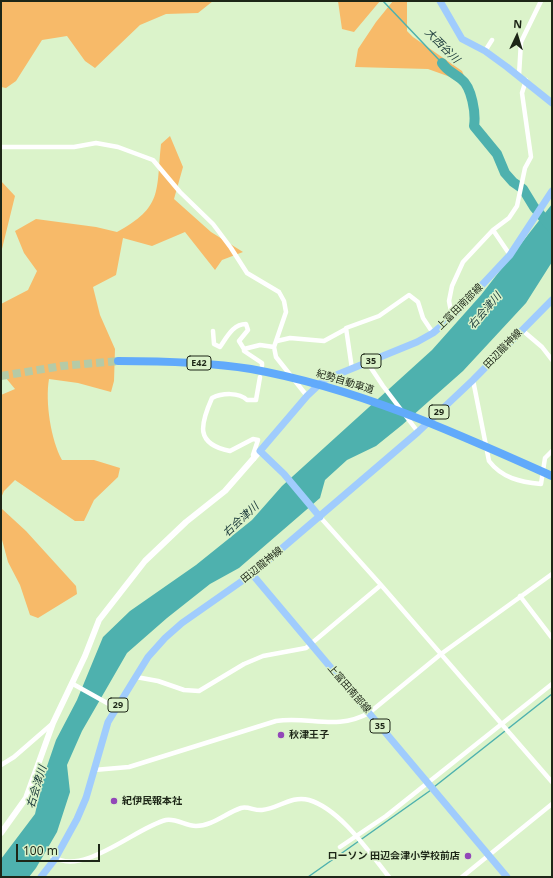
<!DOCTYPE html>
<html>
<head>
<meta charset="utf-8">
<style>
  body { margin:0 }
  #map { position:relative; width:553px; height:878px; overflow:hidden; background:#dbf3ca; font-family:"Noto Sans",sans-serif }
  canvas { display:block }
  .frame { position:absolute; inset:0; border:2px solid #1d2617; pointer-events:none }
  .north { position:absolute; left:497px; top:16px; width:40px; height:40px; -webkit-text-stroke:3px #dbf3ca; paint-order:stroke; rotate:4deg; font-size:11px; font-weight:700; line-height:16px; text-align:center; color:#1d2617 }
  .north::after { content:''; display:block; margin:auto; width:14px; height:18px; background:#1d2617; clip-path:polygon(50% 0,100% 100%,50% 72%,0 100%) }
  .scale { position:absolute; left:16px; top:844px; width:84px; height:18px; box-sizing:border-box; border:2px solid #1d2617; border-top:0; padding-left:5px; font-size:12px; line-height:14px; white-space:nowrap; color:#1d2617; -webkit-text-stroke:3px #dbf3ca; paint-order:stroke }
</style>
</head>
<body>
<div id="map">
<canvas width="553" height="878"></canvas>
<div class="frame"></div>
<div class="north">N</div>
<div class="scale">100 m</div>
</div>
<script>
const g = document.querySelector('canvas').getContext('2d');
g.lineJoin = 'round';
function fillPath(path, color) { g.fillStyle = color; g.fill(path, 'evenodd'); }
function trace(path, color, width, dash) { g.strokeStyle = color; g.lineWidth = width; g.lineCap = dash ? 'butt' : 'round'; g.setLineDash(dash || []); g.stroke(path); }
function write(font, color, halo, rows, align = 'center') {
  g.font = font + ' "Noto Sans","Noto Sans JP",sans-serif'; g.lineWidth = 3; g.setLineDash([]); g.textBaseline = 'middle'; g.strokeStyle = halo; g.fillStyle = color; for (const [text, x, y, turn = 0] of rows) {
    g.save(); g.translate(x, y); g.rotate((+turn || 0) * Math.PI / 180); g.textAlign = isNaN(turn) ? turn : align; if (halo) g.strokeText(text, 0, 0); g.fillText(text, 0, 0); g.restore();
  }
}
const green = new Path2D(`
  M1 1H213L198 13 166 14 140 25 95 68 85 61 67 36 42 40 16 81 6 88 1 87Z
  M338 1H380L354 32 342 29Z
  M393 1H407V31L413 37 462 71 467 83 428 69 355 67 358 49 376 22Z
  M170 136 183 167 174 199 211 232 243 252 222 260 215 270 185 232 152 246 123 238 116 275 93 287 100 315 115 349 114 381 111 392 78 383 49 379C45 402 51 440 62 460H94L120 468 118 477 94 500 84 521H75L15 480 4 491 1 498V395L15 389 1 372V304L28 290 37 271 24 253 15 231 36 219 96 227 117 232C163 207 156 192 161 144Z
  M1 181 15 196 1 253Z
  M1 508 26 531 76 586 77 594 38 618 30 615 20 585 8 562 1 536Z`);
const water = new Path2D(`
  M552 204V262L526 303 463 371 402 425 376 446 347 460 325 480 320 498 239 568 210 584 167 618 127 653 82 731 67 765 70 792 57 832 36 868 29 877H1V859L35 814 44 775 56 740 77 700 103 637 130 611 196 565 252 520 282 486 432 350 481 295Z`);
const stream = new Path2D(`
  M383 1 442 63
  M434 787 552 694
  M308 877 431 790`);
const river = new Path2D(`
  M442 63C447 71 454 73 461 79 472 87 476 114 474 126L497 154 505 173 513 182 523 189 534 207 552 228`);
const motorwayTunnel = new Path2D(`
  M1 376 62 366 118 361`);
const minor = new Path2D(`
  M485 51 492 40
  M519 75 521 42 541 1
  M1 147H74L96 143 118 147 153 160 180 192 213 224 231 248 247 273 279 292 284 301 286 312 274 347 276 357 307 396
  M493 230 510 255
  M452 317 449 301 452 286 463 262 493 230 509 218 517 206 525 168 531 157 522 93 526 80
  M522 330 542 347 552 360
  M213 331 214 344 220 347C227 337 233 324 246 324L248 330 239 341 244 349 260 345 274 347
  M277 341 290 338 324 341 346 329
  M244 349V351L262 363V366
  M367 362 383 386 418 432
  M352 369 346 328 379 316 409 295 418 302 423 318 433 333
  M473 380 489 461C502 478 520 482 541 484L545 458 552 451
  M254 459 253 455 258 440 253 439 230 451C195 444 200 425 212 398 222 393 239 392 247 400H256L260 377
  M320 517 381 585 552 782
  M520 596 552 638
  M136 677 158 681 184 690 199 691 244 664 263 656 306 648 381 585
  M73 684 116 708
  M1 765 14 757 52 724
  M94 770 129 767 276 721C310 716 336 731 369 713L441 654 552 574
  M340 847 386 816 552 684
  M52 856C83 878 136 827 166 820 176 818 186 826 196 826 212 826 226 813 241 808 248 806 255 811 262 810 278 809 291 795 309 800 340 809 369 852 389 877
  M462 877 552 804`);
const tertiary = new Path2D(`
  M1 833 26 798 53 723 85 656 99 620 145 561 186 522 225 491 260 451`);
const primary = new Path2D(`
  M440 1 462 39 485 51 507 67 552 103
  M320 517 284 474 260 451 307 396 324 380 417 342 433 333 452 317 510 255 552 191
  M252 574 507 877
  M41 877 55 859 77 819 86 798 108 722 148 657 165 638 182 623 252 574 418 432 473 380 552 300`);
const motorway = new Path2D(`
  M118 361C163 361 207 362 251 369 357 388 454 432 552 476`);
const markers = [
  [281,735,4,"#9247b8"],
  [114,801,4,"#9247b8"],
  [468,856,4,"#9247b8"]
];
const shields = [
  [371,361,20],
  [199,363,24],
  [439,412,20],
  [118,705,20],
  [380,726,20]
];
const shieldNames = [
  ["35",371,361],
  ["E42",199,363],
  ["29",439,412],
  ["29",118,705],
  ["35",380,726]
];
const streetNames = [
  ["上富田南部線",460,307,-45],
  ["田辺龍神線",503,349,-46],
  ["紀勢自動車道",345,382,17],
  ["田辺龍神線",262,565,-39],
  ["上富田南部線",349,689,49]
];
const poiNames = [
  ["秋津王子",289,735],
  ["紀伊民報本社",122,801],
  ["ローソン 田辺会津小学校前店",460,856,"right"]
];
const waterNames = [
  ["大西谷川",442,46,45],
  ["右会津川",485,311,-49],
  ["右会津川",241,520,-43],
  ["右会津川",37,787,-73]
];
fillPath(green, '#f7ba69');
fillPath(water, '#4eb1ae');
trace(stream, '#4eb1ae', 1.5);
trace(river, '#4eb1ae', 10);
trace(motorwayTunnel, '#b5caa6', 8, [8, 4]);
trace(minor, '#fff', 4.5);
trace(tertiary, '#fff', 6);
trace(primary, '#a0ccfd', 7);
trace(motorway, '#61aafb', 8);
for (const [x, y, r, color] of markers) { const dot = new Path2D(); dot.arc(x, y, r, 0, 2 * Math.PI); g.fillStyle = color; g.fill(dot); trace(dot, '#dbf3ca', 1.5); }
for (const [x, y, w] of shields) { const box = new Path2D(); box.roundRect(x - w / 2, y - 7, w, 14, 3); g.fillStyle = '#dbf3ca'; g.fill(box); trace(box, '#1d2617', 1); }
write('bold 9px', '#1d2617', null, shieldNames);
write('10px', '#1d2617', '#dbf3ca', streetNames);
write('bold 10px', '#1d2617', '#dbf3ca', poiNames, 'left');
write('italic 11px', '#234241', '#dbf3ca', waterNames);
</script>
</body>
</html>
